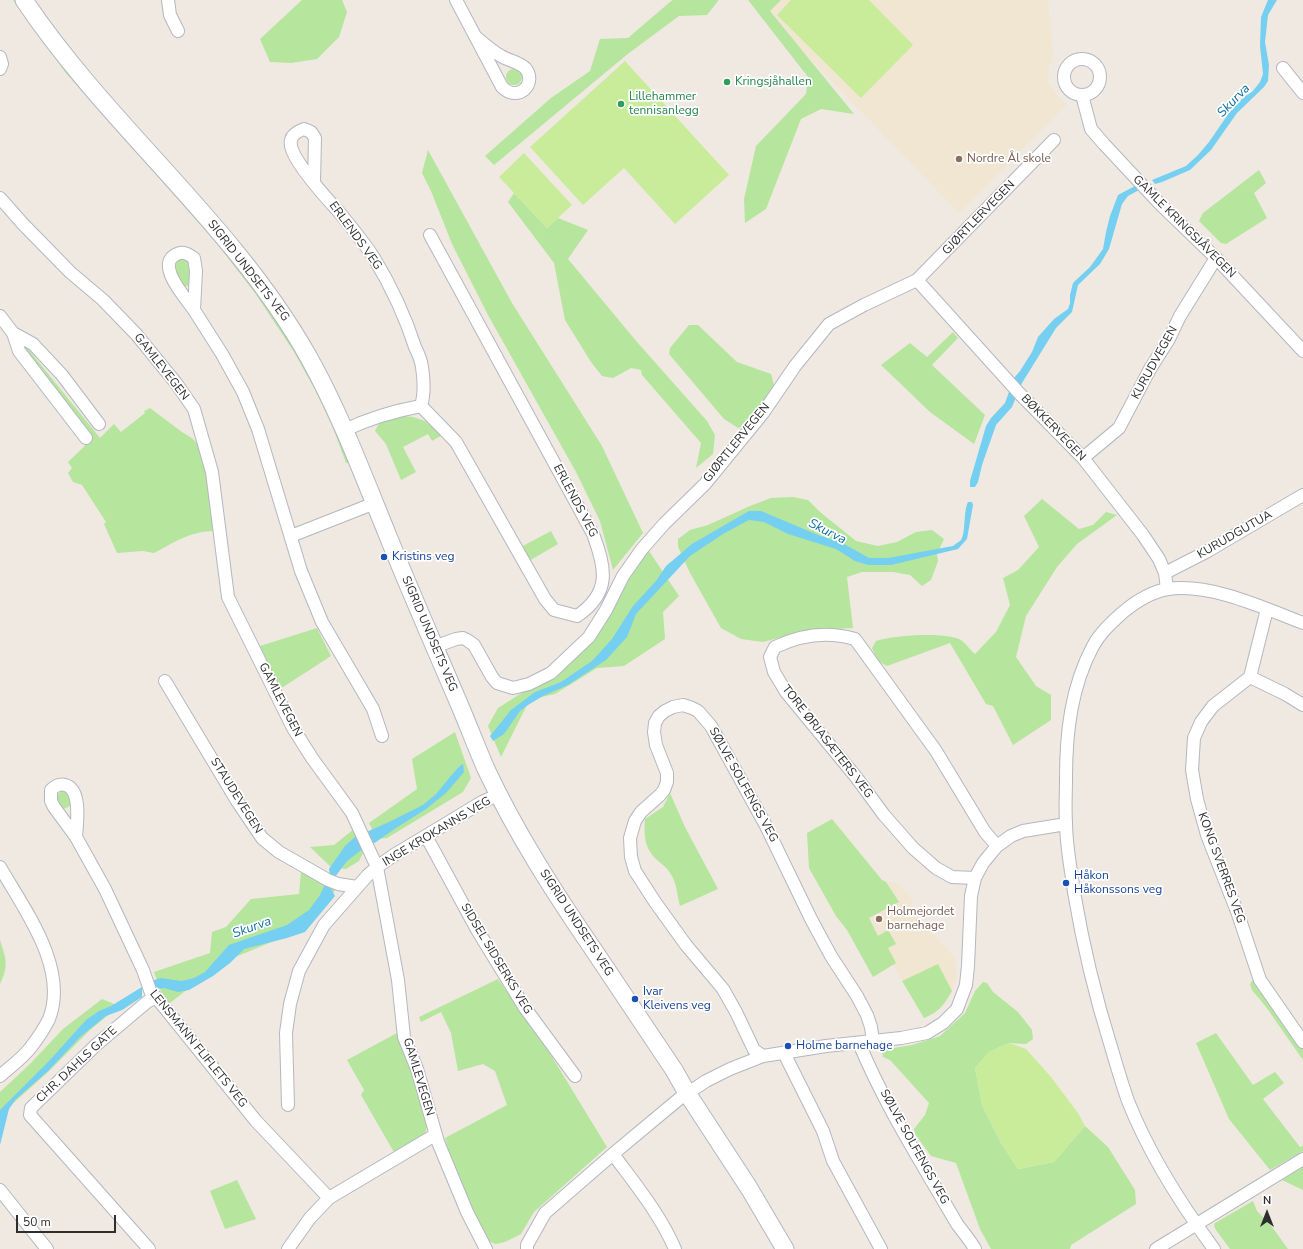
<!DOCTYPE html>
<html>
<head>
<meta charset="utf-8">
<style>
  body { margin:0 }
  #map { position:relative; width:1303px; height:1249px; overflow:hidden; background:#efe9e1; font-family:"Nunito Sans",sans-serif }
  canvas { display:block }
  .north { position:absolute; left:1247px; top:1193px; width:40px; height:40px; -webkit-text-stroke:3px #fff; paint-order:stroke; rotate:0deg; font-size:11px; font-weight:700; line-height:16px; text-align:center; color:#2e2e2e }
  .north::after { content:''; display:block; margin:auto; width:14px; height:18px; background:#2e2e2e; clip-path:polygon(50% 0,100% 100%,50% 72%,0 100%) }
  .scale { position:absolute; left:16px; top:1215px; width:100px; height:18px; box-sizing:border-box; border:2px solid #2e2e2e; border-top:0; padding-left:5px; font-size:12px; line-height:14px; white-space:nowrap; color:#2e2e2e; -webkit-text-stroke:3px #fff; paint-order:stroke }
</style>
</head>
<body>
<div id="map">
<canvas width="1303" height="1249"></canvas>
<div class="north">N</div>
<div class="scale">50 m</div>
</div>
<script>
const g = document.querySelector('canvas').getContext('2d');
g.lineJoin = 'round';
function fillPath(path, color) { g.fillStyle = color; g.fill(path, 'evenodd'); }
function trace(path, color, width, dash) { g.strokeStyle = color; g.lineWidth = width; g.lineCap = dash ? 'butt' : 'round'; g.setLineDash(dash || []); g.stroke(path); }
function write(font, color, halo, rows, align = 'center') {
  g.font = font + ' "Nunito Sans",sans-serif'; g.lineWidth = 3.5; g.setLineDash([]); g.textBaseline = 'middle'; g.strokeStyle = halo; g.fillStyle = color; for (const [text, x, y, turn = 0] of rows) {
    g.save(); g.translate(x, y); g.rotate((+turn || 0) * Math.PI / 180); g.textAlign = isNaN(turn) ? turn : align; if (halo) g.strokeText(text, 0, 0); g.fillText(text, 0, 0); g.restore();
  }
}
const education = new Path2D(`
  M758 0H1048L1053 51 1052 61 1049 65 1048 83 1058 97 1067 104 959 213 764 11Z
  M832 819 882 880 898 884 912 899 913 902 911 905 922 922 953 955 956 965V980L952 991 944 1005 934 1013 924 1018 893 965 873 977 847 930 836 916 809 868 807 833Z`);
const green = new Path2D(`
  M13 0H15L66 71 87 96 233 259 275 317 297 352 323 401 349 463H346L333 428 315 390 294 352 255 293 214 240 65 72Z
  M302 0H342L347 12 339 37 317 59 291 63 270 62 260 39Z
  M673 0H718V1L707 15 679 16 629 53 494 165 485 156 551 98 590 71 600 39 628 38 670 2Z
  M748 0H781L770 11 854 114 821 109 801 119 766 209 745 223 744 199 756 146 806 94 808 77Z
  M506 77a8 8 0 1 1 16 0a8 8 0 1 1-16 0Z
  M428 150 512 303 602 446 643 533 613 570 600 521 576 472 488 315 452 244 431 191 422 173Z
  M1259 170 1266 183 1254 193 1267 218 1226 244 1221 243 1199 221 1203 213Z
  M514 193 547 228 558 218 588 230 568 259 637 342 707 421 715 435 713 454 696 468 701 443 642 375 641 370 631 368 613 378 602 376 591 362 565 320 554 263 508 202Z
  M180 259H186L190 263V284L189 286H184L180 283 174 267Z
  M689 325H698L737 362 771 374 774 385 748 424 738 428 724 419 669 354 670 348Z
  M953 332 958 338 932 365 985 415 974 444 930 412 881 365 910 343 927 357Z
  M20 343 29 350 100 438 114 424 121 432 145 413 144 411 150 408 182 432 193 439 201 448 206 467 215 531C190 531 175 542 154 553L143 551 117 553 104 524 106 522 82 485 73 482 68 473 72 468 68 462 91 440Z
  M402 416 413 417 425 421 442 435 432 441 428 434 403 447 416 472 401 480 386 444 375 431 379 423Z
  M793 497 808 500 820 512 856 541 878 546 897 542 916 532 932 530 944 539 937 554 938 561 931 580 922 586 910 575 893 572H862L847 577 853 628 819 630 786 636 763 642 741 639 721 628 690 573 678 547V539L690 530 708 525 750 506 771 498Z
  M1042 499 1079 529 1093 525 1106 512 1117 515 1077 544 1057 567 1026 616 1016 657 1036 686 1051 695V720L1013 745 993 706 986 704 950 643 887 666 878 661 872 648 876 641C895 635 941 632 959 639 965 642 970 650 975 654L996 632 1010 605 1003 578 1018 570 1039 547 1024 516Z
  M551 531 558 544 529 561 521 547Z
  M649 551 679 596 663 612 665 639 624 666 597 668 555 694 537 698 527 705 501 757 488 726 498 708 572 661 629 575Z
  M317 628 331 656 280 689 260 646Z
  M455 732 471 778 463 792 387 838 377 839 369 823 417 789 412 759Z
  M62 791 67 792 71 801 70 806 64 809C58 805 56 799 59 793Z
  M670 793 685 827 718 889 680 906C677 894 677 883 670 873 667 867 661 864 656 859 644 847 644 835 645 819L663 807Z
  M832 819 882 880 886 882 899 902 869 918 878 936 888 930 896 944 888 948 896 963 873 977 847 930 836 916 809 868 807 833Z
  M354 829 365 849 359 861 346 869 331 867 310 847 334 845Z
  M301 872 335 887 334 892 315 916 293 933 221 963 170 1003 163 997 154 972 210 953 212 932 226 927 251 899 299 894Z
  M0 940C6 959 9 965 0 984Z
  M938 964 952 991C943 1006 940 1011 924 1018L902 981Z
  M498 979 546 1047 607 1147 534 1212 521 1234 505 1242 496 1244 485 1240 452 1163 445 1138 507 1105 495 1071 483 1064 458 1071 451 1033 441 1012 421 1022 419 1017Z
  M1255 980 1303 1050V1060L1266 1007 1252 990 1250 984 1252 981Z
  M983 982 987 983 993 992 1018 1012 1032 1030 1033 1039 1026 1044 1009 1043 989 1052 975 1068 982 1105 1001 1143 1018 1169 1054 1162 1085 1126 1108 1147 1135 1190 1136 1204 1071 1245 1070 1249H991L980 1229 956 1163 931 1156 915 1134 914 1129 925 1115 929 1103 890 1060 883 1057 882 1052 888 1049 912 1045 940 1036 965 1013 975 991Z
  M102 999 119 1006 90 1030 47 1073 0 1115V1092L30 1064 63 1029Z
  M397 1033 408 1059 427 1122V1127L424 1138 395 1154 361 1095 364 1090 347 1060Z
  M1216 1033 1253 1085 1275 1072 1284 1083 1263 1099 1300 1147 1303 1146V1151L1270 1170 1229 1119 1196 1043Z
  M1303 1167V1190L1282 1180Z
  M237 1180 256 1219 225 1229 210 1191Z
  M1253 1201 1257 1211 1270 1224 1288 1249H1230L1216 1230 1214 1226 1215 1223Z`);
const pitch = new Path2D(`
  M791 0H869L913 45 861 98 777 15Z
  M625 61 729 175 675 224 624 168 583 205 530 147Z
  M524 153 572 205 547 228 499 177Z
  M1009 1043 1026 1049 1051 1077 1078 1113 1085 1126 1054 1162 1018 1169 1001 1143 982 1105 975 1068 989 1052Z`);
const water = new Path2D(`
  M1268 0H1277L1268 15 1265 42 1269 65 1268 81 1264 87 1237 113 1211 150 1190 170 1162 182 1155 184 1152 180 1186 166 1198 155 1209 142 1231 110 1244 97 1252 92 1260 82 1263 74 1260 46 1261 17Z
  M1135 186 1139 190 1128 196 1122 204 1109 249 1100 264 1078 285 1072 312 1056 328 1022 383 1012 407 996 425 982 465 978 482 975 487H970V481L986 426 991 418 1005 403 1014 378 1020 371 1032 352 1038 337 1054 319 1068 309 1070 303V295L1073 283 1076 280 1090 267 1103 249 1106 232 1110 216 1118 195Z
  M968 502H972L973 505 967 539 958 549 891 565H868L855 561 836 549 788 534 764 522 749 520 723 534 690 556 636 614 627 637 606 660 568 685 543 696 528 705 520 711 504 734 493 741 490 736 511 710 535 692 561 682 592 661 612 639 633 606 656 581 666 566 692 544 749 511H761L818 535 844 544 869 558H888L953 546C955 544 959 542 961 540 966 533 963 512 968 502Z
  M463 764 464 772 446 793 426 809 393 830 376 842 360 851 347 861 335 877 330 875 329 869 345 846 355 837 389 822 423 805 436 794 455 771 461 765Z
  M325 884 329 885 335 896 305 932 287 938 244 949 230 963 213 976 189 990 178 992 164 988 157 989 152 981 160 978 182 981 194 978 205 972 229 945 287 925 309 910 320 895Z
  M142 987V997L122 1010 106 1016 80 1037 48 1071 16 1099 9 1109 0 1145V1156V1110L49 1061 86 1020 99 1011 111 1006Z`);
const street = new Path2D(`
  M168 0 170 15 178 31
  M456 0 502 87C518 103 537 84 526 69 520 62 509 61 501 56 492 51 484 44 476 37
  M0 57 2 64 0 69
  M1064 77a18 18 0 1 1 36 0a18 18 0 1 1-36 0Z
  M1283 68 1303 93
  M1082 95 1091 129 1104 144 1160 204 1216 258 1303 351
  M314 182 315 138 311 132 304 129C296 132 289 136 291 146 294 162 327 199 339 212 351 227 364 242 374 258 391 286 405 316 415 347 418 353 421 360 422 367 424 380 425 393 421 406 394 411 370 418 345 430
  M0 198 23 224 70 272 103 300 136 334 176 383 194 409 212 472 228 597 293 728 312 758 352 813 377 867 398 980 404 1037 417 1069 438 1142 467 1212 486 1249
  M917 280 1019 393 1083 458 1143 535 1159 559 1165 573 1167 589
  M194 310C186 298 154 264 177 254 183 251 188 254 194 258L196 271 194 310 222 354 243 392 258 429 301 571 322 622 373 709 382 736
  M0 316 13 333 33 344 62 375 99 424
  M13 333 19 351 86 438
  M421 406 456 442 545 599 554 610 577 616C611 593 606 569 593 534L430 235
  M1083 458 1119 428 1150 369 1169 339 1180 316 1216 258
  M291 536 375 503
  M1165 573 1206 552 1303 495
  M1267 609 1250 677 1213 706 1201 722 1194 738 1192 770 1197 799 1207 835 1238 914 1260 980 1303 1042
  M434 647 456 639 463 638 467 640 474 645 492 677 497 683 513 688 529 684 551 673 589 637 606 610 623 576 642 549 664 524 705 484 763 413 795 366 829 324 864 305 917 280 1054 140
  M1250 677 1285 694 1303 705
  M165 681 237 801 262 838 279 852 328 880 338 884 357 887
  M426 836 476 928 525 1008 575 1076
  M76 837C77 823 82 789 65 785 59 783 54 787 51 790V801L54 807 76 837 105 889 143 970 151 993 156 997 256 1121 329 1198
  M0 867C24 909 69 968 49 1019 44 1029 38 1038 31 1047 23 1058 10 1067 0 1076
  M975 878 952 877 936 868 913 848 884 815 856 777 786 692 774 672 770 657 775 647C800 635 828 631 855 639L936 751 985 832 997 846
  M859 1043C885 1106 923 1165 957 1224 963 1232 970 1240 975 1249
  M784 1053 823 1131 833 1161 881 1249
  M763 1056 754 1050 736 1012 723 989 686 945 655 902 635 871 631 857 630 838 635 821 641 812 660 795 664 790 667 782V773L656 745 654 732 655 723 659 716 665 711 673 707 683 705 692 708 698 711 711 726 765 824 811 919 831 956 857 996 867 1015 871 1027 873 1041
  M288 1105 286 1033 290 1004 299 971 324 925 367 876 377 867 394 855 454 819 482 802 498 795
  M613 1154C635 1184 660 1214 675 1249
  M0 1190 47 1249
  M149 1249 30 1115 31 1108 96 1045 147 1002 156 997
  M288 1249 310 1218 329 1198 435 1135
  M527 1249V1245L545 1213 613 1154 679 1099 706 1081 730 1069 763 1056 826 1046 901 1038 927 1033 943 1023 957 1009 966 985 968 966 971 896 975 878 983 863 997 846 1011 836 1023 831 1066 824
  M1156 1249 1303 1159
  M1214 1249C1180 1203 1149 1154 1128 1101 1122 1084 1117 1067 1112 1050 1096 999 1083 946 1074 892 1071 869 1066 846 1066 822 1065 808 1066 793 1066 778 1066 733 1071 687 1093 646 1100 633 1111 623 1122 613 1135 602 1150 592 1168 589 1211 583 1264 608 1303 623`);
const secondary = new Path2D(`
  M24 0C109 127 233 223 308 356 340 413 363 475 388 536 410 591 434 645 457 699 467 722 476 746 486 769 516 833 554 892 593 949 620 990 647 1030 674 1070L687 1093 749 1188 785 1249`);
const markers = [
  [727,82,4,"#2e9e5b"],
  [621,104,4,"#2e9e5b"],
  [959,159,4,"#8d6e63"],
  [384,557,4,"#1a4fb4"],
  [1066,883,4,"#1a4fb4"],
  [879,919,4,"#8d6e63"],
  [635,999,4,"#1a4fb4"],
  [788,1046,4,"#1a4fb4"]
];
const leisureNames = [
  ["Kringsjåhallen",735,82],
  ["Lillehammer",629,97],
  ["tennisanlegg",629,111]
];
const educationNames = [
  ["Nordre Ål skole",967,159],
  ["Holmejordet",887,912],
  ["barnehage",887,926]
];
const streetNames = [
  ["GJØRTLERVEGEN",979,218,-46],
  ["GAMLE KRINGSJÅVEGEN",1184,227,45],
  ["ERLENDS VEG",355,236,54],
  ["SIGRID UNDSETS VEG",248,271,52],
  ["KURUDVEGEN",1155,363,-61],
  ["GAMLEVEGEN",161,367,52],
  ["BØKKERVEGEN",1053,428,46],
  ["GJØRTLERVEGEN",737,443,-51],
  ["ERLENDS VEG",575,501,62],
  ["KURUDGUTUA",1235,535,-30],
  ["SIGRID UNDSETS VEG",429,634,67],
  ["GAMLEVEGEN",280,700,63],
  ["TORE ØRJASÆTERS VEG",827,742,52],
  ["SØLVE SOLFENGS VEG",743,785,61],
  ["STAUDEVEGEN",236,796,58],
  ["INGE KROKANNS VEG",437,832,-31],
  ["KONG SVERRES VEG",1221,868,70],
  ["SIGRID UNDSETS VEG",576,923,57],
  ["SIDSEL SIDSERKS VEG",496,959,59],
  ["LENSMANN FLIFLETS VEG",198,1049,51],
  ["CHR. DAHLS GATE",77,1065,-43],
  ["GAMLEVEGEN",418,1077,73],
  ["SØLVE SOLFENGS VEG",914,1147,61]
];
const transitNames = [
  ["Kristins veg",392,557],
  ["Håkon",1074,876],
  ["Håkonssons veg",1074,890],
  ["Ivar",643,992],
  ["Kleivens veg",643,1006],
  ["Holme barnehage",796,1046]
];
const waterNames = [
  ["Skurva",1234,101,-46],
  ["Skurva",827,532,27],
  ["Skurva",252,928,-20]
];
fillPath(education, '#f0e6d1');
fillPath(green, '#b6e59e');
fillPath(pitch, '#c9ec9a');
fillPath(water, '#75cff0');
trace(street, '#b4b7c1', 14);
trace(secondary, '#b4b7c1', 19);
trace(street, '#fff', 12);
trace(secondary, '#fff', 17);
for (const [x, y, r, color] of markers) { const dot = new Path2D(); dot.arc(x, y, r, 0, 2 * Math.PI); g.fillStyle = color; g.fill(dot); trace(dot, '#fff', 1.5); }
write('12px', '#27864d', '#fff', leisureNames, 'left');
write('12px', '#785e54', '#fff', educationNames, 'left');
write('12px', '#2e2e2e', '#fff', streetNames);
write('12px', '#164399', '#fff', transitNames, 'left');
write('italic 13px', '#0d6fa3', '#fff', waterNames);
</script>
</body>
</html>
